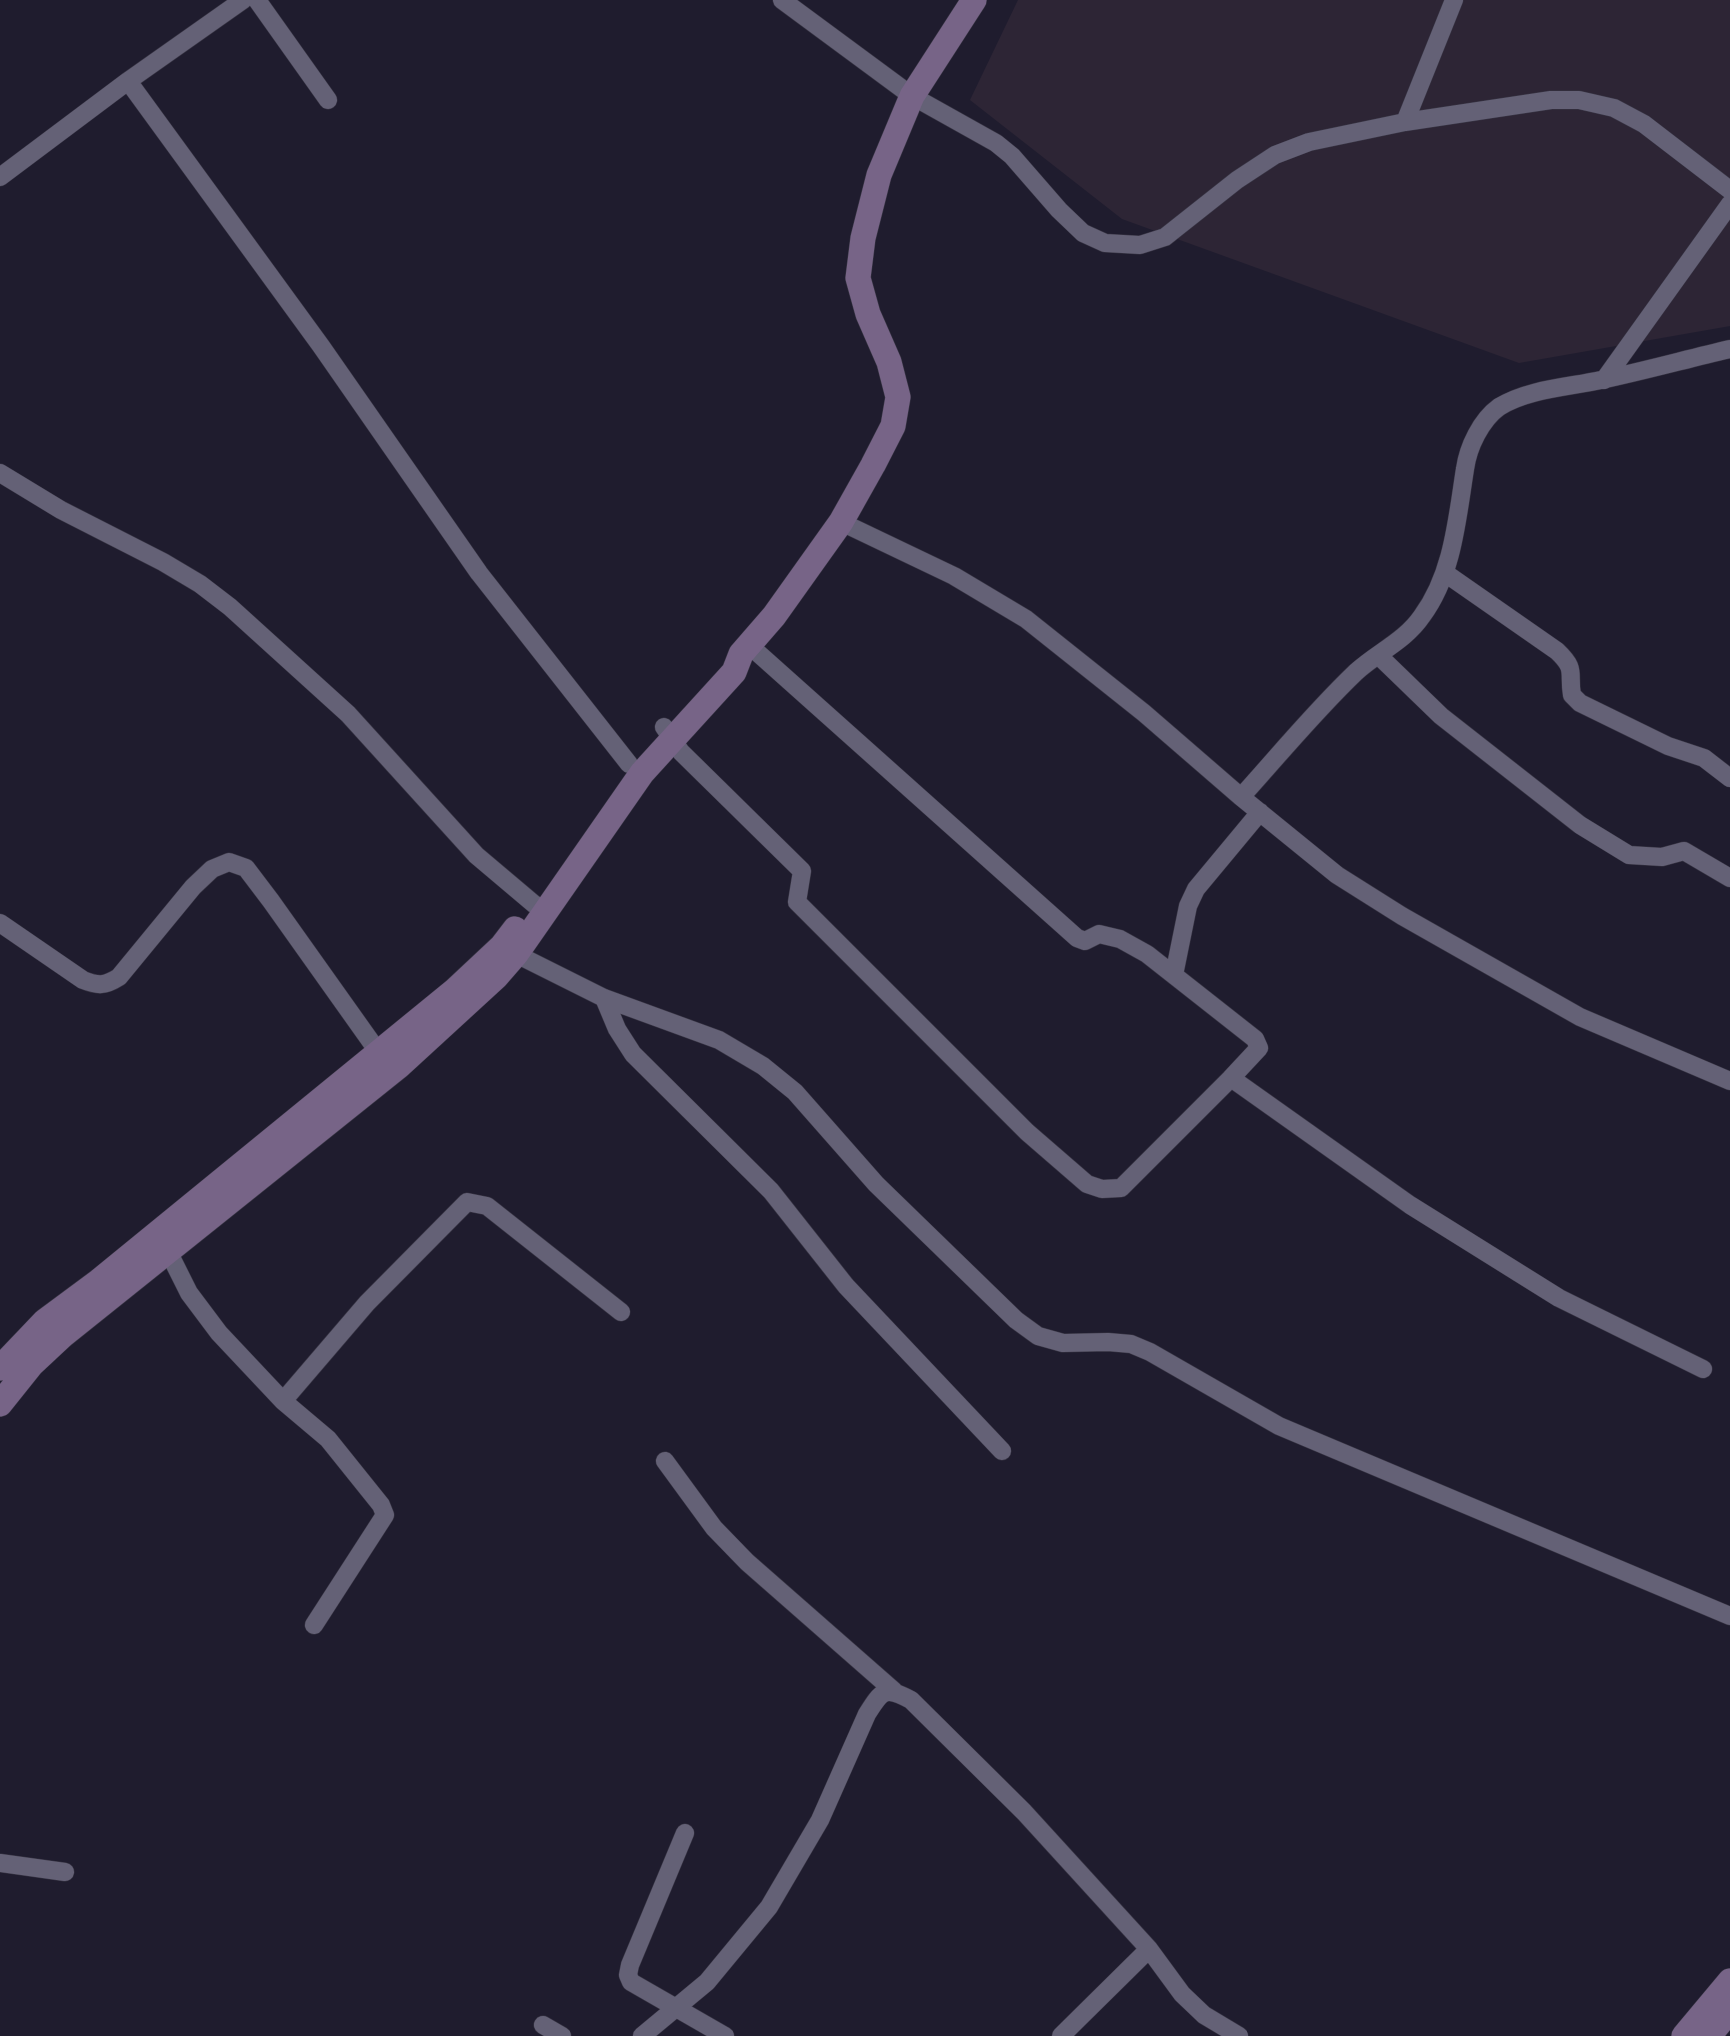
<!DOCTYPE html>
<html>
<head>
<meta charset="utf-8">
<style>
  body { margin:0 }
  canvas { display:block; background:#1f1c2e }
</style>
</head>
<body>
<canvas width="1730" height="2036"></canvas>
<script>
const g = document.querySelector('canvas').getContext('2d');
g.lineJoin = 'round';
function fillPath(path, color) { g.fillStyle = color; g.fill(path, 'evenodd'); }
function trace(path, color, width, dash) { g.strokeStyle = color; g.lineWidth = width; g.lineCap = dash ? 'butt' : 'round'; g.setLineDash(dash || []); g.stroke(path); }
const industrial = new Path2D(`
  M1018 0H1730V326L1519 363 1122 219 970 100Z`);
const street = new Path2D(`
  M257 0 328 100
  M782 0 912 96 996 143 1012 156 1059 210 1083 233 1105 243 1140 245 1165 237 1237 180 1275 155 1309 142 1405 122 1551 100H1579L1614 108 1644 124 1730 190
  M128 81 321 346 479 573 629 764
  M1405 122 1454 0
  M0 177 128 81 243 0
  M1604 380 1730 204
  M0 473 61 510 163 562 200 584 230 607 348 714 476 855 534 904 546 911
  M841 522 954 576 1026 619 1144 713 1241 797 1337 875 1402 916 1580 1017 1730 1081
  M1445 573 1557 651C1577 670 1568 672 1572 695L1580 703 1668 746 1704 758 1730 778
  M749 645 1077 938 1085 941 1099 934 1120 939 1147 954 1255 1039 1259 1048 1231 1078
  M1378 655 1441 716 1580 825 1629 855 1662 857 1684 851 1730 878
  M664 727 681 752 802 871 797 902 1027 1132 1087 1184 1102 1189 1121 1188 1231 1078 1410 1205 1559 1298 1703 1369
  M1241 797C1279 755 1315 711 1356 672 1378 652 1405 641 1422 616 1453 574 1457 519 1465 469 1468 447 1481 420 1499 407 1528 389 1569 387 1601 380 1644 371 1687 359 1730 349
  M0 923 83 980C98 986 105 986 119 977L193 887 212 869 229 862 246 868 271 901 379 1053
  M506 949 604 998 719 1040 763 1066 795 1092 876 1184 1016 1320 1038 1336 1063 1343 1108 1342 1131 1344 1150 1352 1279 1426 1730 1616
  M1174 975 1188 906 1196 889 1260 812
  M604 998 617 1029 633 1054 771 1191 846 1286 1002 1451
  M163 1241 189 1293 219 1333 283 1401 328 1439 381 1505 385 1515 314 1625
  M283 1401 367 1303 467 1202 487 1206 621 1312
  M665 1461 714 1528 747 1562 894 1691
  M685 1833 630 1965 628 1975 631 1982 725 2036
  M0 1863 65 1872
  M543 2025 562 2036
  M642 2036 707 1982 769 1907 820 1820 867 1714C882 1690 885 1686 911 1700L1024 1812 1149 1949 1182 1994 1204 2015 1239 2036
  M1061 2036 1149 1949`);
const secondary = new Path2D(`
  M0 1368 45 1321 99 1281 454 991 502 946 515 929
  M0 1404 32 1364 62 1336 399 1066 496 977 516 954 642 773 734 672 741 654 774 616 841 522 873 465 893 426 898 397 889 362 868 314 858 278 863 238 879 175 912 96 974 0
  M1684 2036 1730 1981
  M1709 2036 1730 2010`);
fillPath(industrial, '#2d2535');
trace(street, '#393645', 19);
trace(secondary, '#393645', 26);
trace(street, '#646176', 18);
trace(secondary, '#776487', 25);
</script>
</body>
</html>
